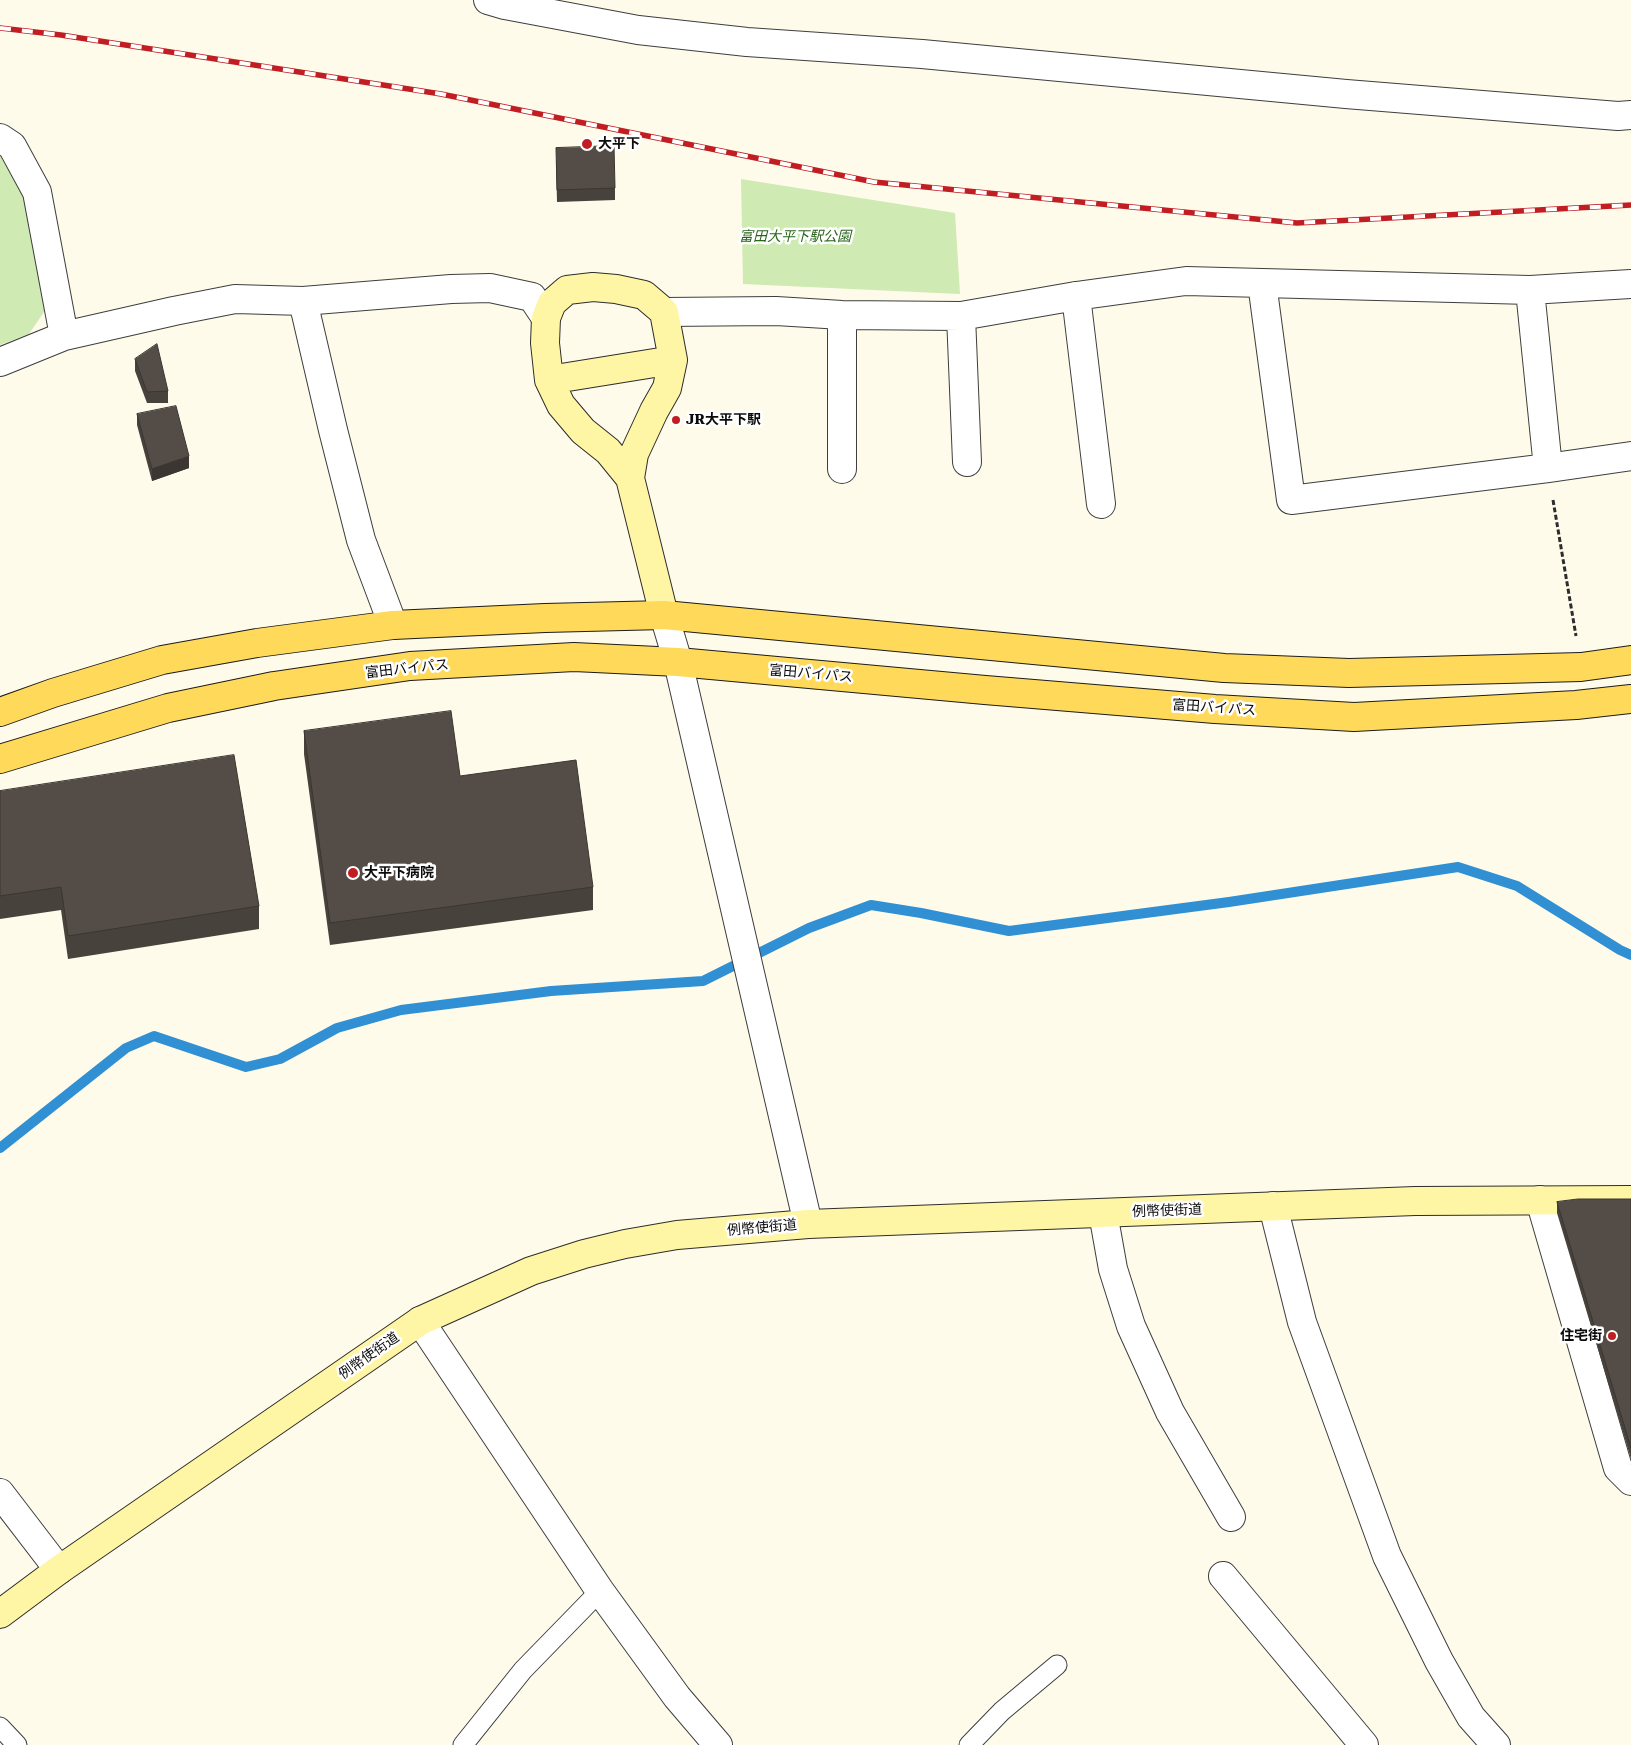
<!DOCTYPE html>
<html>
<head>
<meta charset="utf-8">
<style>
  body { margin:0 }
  canvas { display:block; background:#fffbea }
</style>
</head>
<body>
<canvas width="1631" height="1745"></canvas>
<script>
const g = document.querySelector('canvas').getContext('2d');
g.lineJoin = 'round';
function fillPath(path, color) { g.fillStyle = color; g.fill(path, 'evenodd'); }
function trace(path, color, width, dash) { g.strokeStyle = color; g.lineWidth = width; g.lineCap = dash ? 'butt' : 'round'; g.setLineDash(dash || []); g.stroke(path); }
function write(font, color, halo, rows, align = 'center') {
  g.font = font + ' "Roboto Serif","Noto Sans JP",serif'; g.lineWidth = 5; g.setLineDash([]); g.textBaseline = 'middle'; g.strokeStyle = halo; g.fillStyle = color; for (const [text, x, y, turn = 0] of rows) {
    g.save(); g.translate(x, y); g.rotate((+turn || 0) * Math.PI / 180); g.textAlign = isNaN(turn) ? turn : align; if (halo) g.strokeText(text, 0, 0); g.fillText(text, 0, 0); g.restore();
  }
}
const green = new Path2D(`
  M0 148 28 193 48 306 29 334 0 345Z
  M741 179 955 213 960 294 743 284Z`);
const stream = new Path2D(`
  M0 1148 126 1048 154 1036 246 1067 280 1059 337 1028 401 1010 551 991 703 981 809 928 871 905 921 913 1009 931 1229 902 1458 867 1517 886 1620 950 1631 955`);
const path = new Path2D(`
  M1553 500 1576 636`);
const lane = new Path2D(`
  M0 1727 17 1745
  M463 1745 523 1670 600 1591
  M969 1745 1002 1711 1057 1665`);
const street = new Path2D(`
  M488 0 505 5 638 30 747 42 922 54 1346 94 1618 116 1631 115
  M0 138 12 146 37 192 64 336
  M1262 283 1291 500 1548 468 1631 456
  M1530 290 1548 468
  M1076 296 1101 504
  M303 301 333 430 361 540 393 625
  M664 312 776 311 842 315 961 316 1076 296 1186 281 1530 290 1631 284
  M961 316 967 462
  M0 362 64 336 174 311 235 299 303 301 451 289 490 288 532 297 546 318
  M842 469V315
  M664 615 678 662 808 1224
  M1540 1200 1618 1468 1631 1481
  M1273 1206 1302 1322 1387 1556 1439 1661 1471 1717 1496 1745
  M1103 1213 1113 1269 1131 1326 1170 1412 1231 1517
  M420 1321 600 1591 677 1697 718 1745
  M0 1493 59 1570
  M1223 1576 1364 1745`);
const secondary = new Path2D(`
  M549 380 673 360
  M630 478 608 451 583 431 561 405 549 380 545 343 546 318 552 303 567 290 593 287 616 289 644 295 664 312 673 360 667 388 654 411 634 454 630 478 664 615
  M0 1614 59 1570 420 1321 531 1271 584 1254 625 1244 677 1235 808 1224 1415 1201 1631 1200`);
const primary = new Path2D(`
  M0 712 53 693 162 660 257 643 393 625 545 618 664 615 1224 668 1349 673 1581 667 1631 660
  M0 759 168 708 274 686 410 666 574 657 678 662 985 690 1215 709 1354 717 1576 705 1631 699`);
const rail = new Path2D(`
  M0 28 61 35 441 94 874 182 1297 223 1631 205`);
const wall = new Path2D(`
  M556 160 615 188V200L557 202Z
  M135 359 168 391V403H147L135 371Z
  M137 414 189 468 152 481 137 425Z
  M304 731 460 776 593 887V910L330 945 304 754Z
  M0 791 259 906V929L68 959 61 910 0 919Z
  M1631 1199V1459L1557 1213V1202Z`);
const shadedWall = new Path2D(`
  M189 456V468L152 481V469Z`);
const building = new Path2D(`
  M614 146 615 188 557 190 556 148Z
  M157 344 168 391 147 392 135 359Z
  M176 406 189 456 152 469 137 414Z
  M451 711 460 776 576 760 593 887 330 923 304 731Z
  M234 755 259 906 68 936 61 887 0 896V791Z
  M1578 1199H1631V1448L1557 1202Z`);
const markers = [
  [587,144,6,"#c11e24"],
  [676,420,5,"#c11e24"],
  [353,873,6,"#c11e24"],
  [1612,1336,5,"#c11e24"]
];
const poiNames = [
  ["大平下",598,144],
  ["JR大平下駅",686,420],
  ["大平下病院",364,873],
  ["住宅街",1602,1336,"right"]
];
const parkNames = [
  ["富田大平下駅公園",795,237]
];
const streetNames = [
  ["富田バイパス",407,669,-6],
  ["富田バイパス",811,674,5],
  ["富田バイパス",1214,708,4],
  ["例幣使街道",1167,1211,-2],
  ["例幣使街道",762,1228,-5],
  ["例幣使街道",369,1356,-35]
];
fillPath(green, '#cfeab2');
trace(stream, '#3090d3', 10);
trace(lane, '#3e3e3e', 21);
trace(street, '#3e3e3e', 30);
trace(secondary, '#2d2d2d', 30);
trace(primary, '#1c1c1c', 30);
trace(path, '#2d2d2d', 3, [5, 2.5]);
trace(lane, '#fff', 19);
trace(street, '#fff', 28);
trace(secondary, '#fff6a5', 28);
trace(primary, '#ffd95a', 28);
trace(rail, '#c11e24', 5.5);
trace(rail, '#fff', 4, [11]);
fillPath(wall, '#48423d');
fillPath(shadedWall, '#3b3632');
fillPath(building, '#544d47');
trace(building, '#3b3632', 1);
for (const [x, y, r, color] of markers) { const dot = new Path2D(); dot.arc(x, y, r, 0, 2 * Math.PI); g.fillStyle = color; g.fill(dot); trace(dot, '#fff', 2); }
write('bold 14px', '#0b0b0b', '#fff', poiNames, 'left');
write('italic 14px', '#28651a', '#fff', parkNames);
write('14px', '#0b0b0b', '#fff', streetNames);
</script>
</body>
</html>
